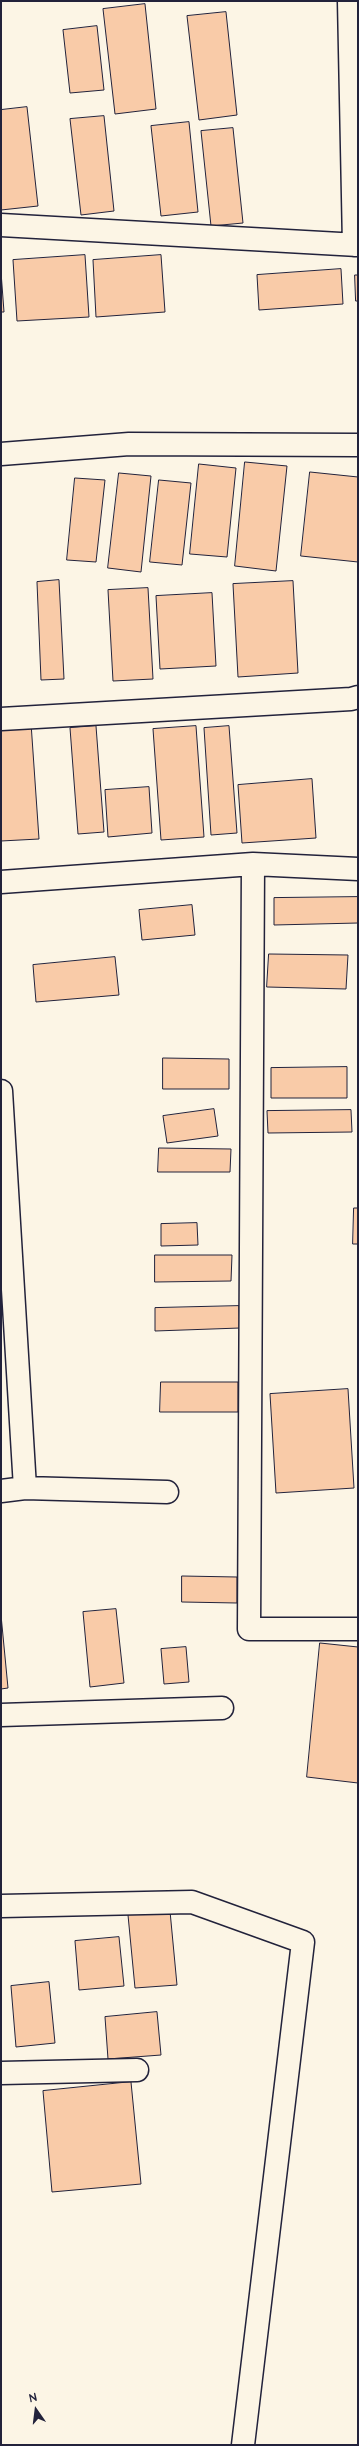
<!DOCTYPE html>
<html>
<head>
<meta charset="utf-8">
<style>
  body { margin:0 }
  #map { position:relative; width:359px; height:2446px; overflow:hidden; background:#fcf5e5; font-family:"Architects Daughter",sans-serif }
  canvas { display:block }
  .frame { position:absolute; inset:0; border:2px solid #22223b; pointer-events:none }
  .north { position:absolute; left:16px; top:2390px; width:40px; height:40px; -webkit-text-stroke:3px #fcf5e5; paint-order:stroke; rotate:346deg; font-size:11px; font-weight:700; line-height:16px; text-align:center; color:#22223b }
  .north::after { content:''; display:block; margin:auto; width:14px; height:18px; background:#22223b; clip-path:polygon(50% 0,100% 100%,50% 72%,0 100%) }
</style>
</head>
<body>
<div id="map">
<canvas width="359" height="2446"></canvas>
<div class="frame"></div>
<div class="north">N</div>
</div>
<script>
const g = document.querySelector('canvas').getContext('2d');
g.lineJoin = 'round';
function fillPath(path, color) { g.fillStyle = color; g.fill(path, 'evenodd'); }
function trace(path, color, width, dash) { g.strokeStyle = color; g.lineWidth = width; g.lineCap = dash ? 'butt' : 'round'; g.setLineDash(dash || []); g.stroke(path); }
const building = new Path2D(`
  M145 4 156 109 115 114 103 9Z
  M226 12 237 115 199 120 187 16Z
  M97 26 104 90 70 93 63 30Z
  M27 107 38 206 1 210V110Z
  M104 116 114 211 81 215 70 119Z
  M189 122 198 212 161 216 151 126Z
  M233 128 243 223 211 226 201 131Z
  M85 255 89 317 17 321 13 260Z
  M161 255 165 312 96 317 93 260Z
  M341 269 343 304 259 310 257 275Z
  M1 272 4 312H1Z
  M355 275H358V301H356Z
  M245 462 287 466 276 571 235 566Z
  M199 464 236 468 227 557 190 554Z
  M310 472 358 477V562L301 556Z
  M119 473 151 476 141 572 108 568Z
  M75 478 105 480 96 562 67 560Z
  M159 480 191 483 182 565 150 562Z
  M59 580 64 679 41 680 37 582Z
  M293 581 298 673 238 677 233 584Z
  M148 588 153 679 113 681 108 590Z
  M212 593 216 666 160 669 156 596Z
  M31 723 39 839 1 841V725Z
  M96 726 104 832 78 834 70 728Z
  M196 726 204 837 161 840 153 729Z
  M229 726 237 833 211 835 204 728Z
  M312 779 316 838 242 843 238 785Z
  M149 787 152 833 108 837 105 790Z
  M358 897V923L274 925V898Z
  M192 905 195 935 142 940 139 910Z
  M269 954 348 955 346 989 267 987Z
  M115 957 119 995 36 1002 33 965Z
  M163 1058 229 1059V1089H163Z
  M347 1067V1098H271V1068Z
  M214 1109 218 1136 167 1143 163 1116Z
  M351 1110 352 1132 268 1133 267 1111Z
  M159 1148 231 1149 230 1172H158Z
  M354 1208H358V1244H353Z
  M197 1223 198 1245 161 1246V1224Z
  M155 1255H232L231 1281 155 1282Z
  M239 1306 240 1328 155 1331V1308Z
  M161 1382H238V1412H160Z
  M348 1389 354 1488 276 1493 270 1394Z
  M182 1576 237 1577V1603L182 1602Z
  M116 1609 124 1683 90 1687 83 1612Z
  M1 1615 8 1688 1 1689Z
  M320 1643 358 1647V1783L307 1777Z
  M186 1647 189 1682 164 1684 161 1649Z
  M170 1911 177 1985 135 1988 128 1915Z
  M119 1937 124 1986 79 1990 75 1941Z
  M49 1982 55 2043 16 2047 11 1986Z
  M157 2012 161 2055 108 2059 105 2017Z
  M131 2082 141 2184 52 2192 43 2091Z`);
const minor = new Path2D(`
  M349 1 354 245
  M1 225 358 245
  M1 454 129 444 358 445
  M1 719 351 699 358 697
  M253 864 249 1629H358
  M1 882 253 864 358 869
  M1 1091 25 1488
  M1 1491 25 1488 167 1492
  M1 1715 222 1708
  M1 1906 192 1902 303 1942 243 2445
  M1 2073 137 2070`);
fillPath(building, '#f9cba8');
trace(building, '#22223b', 1);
trace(minor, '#22223b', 25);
trace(minor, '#fcf5e5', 22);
</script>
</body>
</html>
